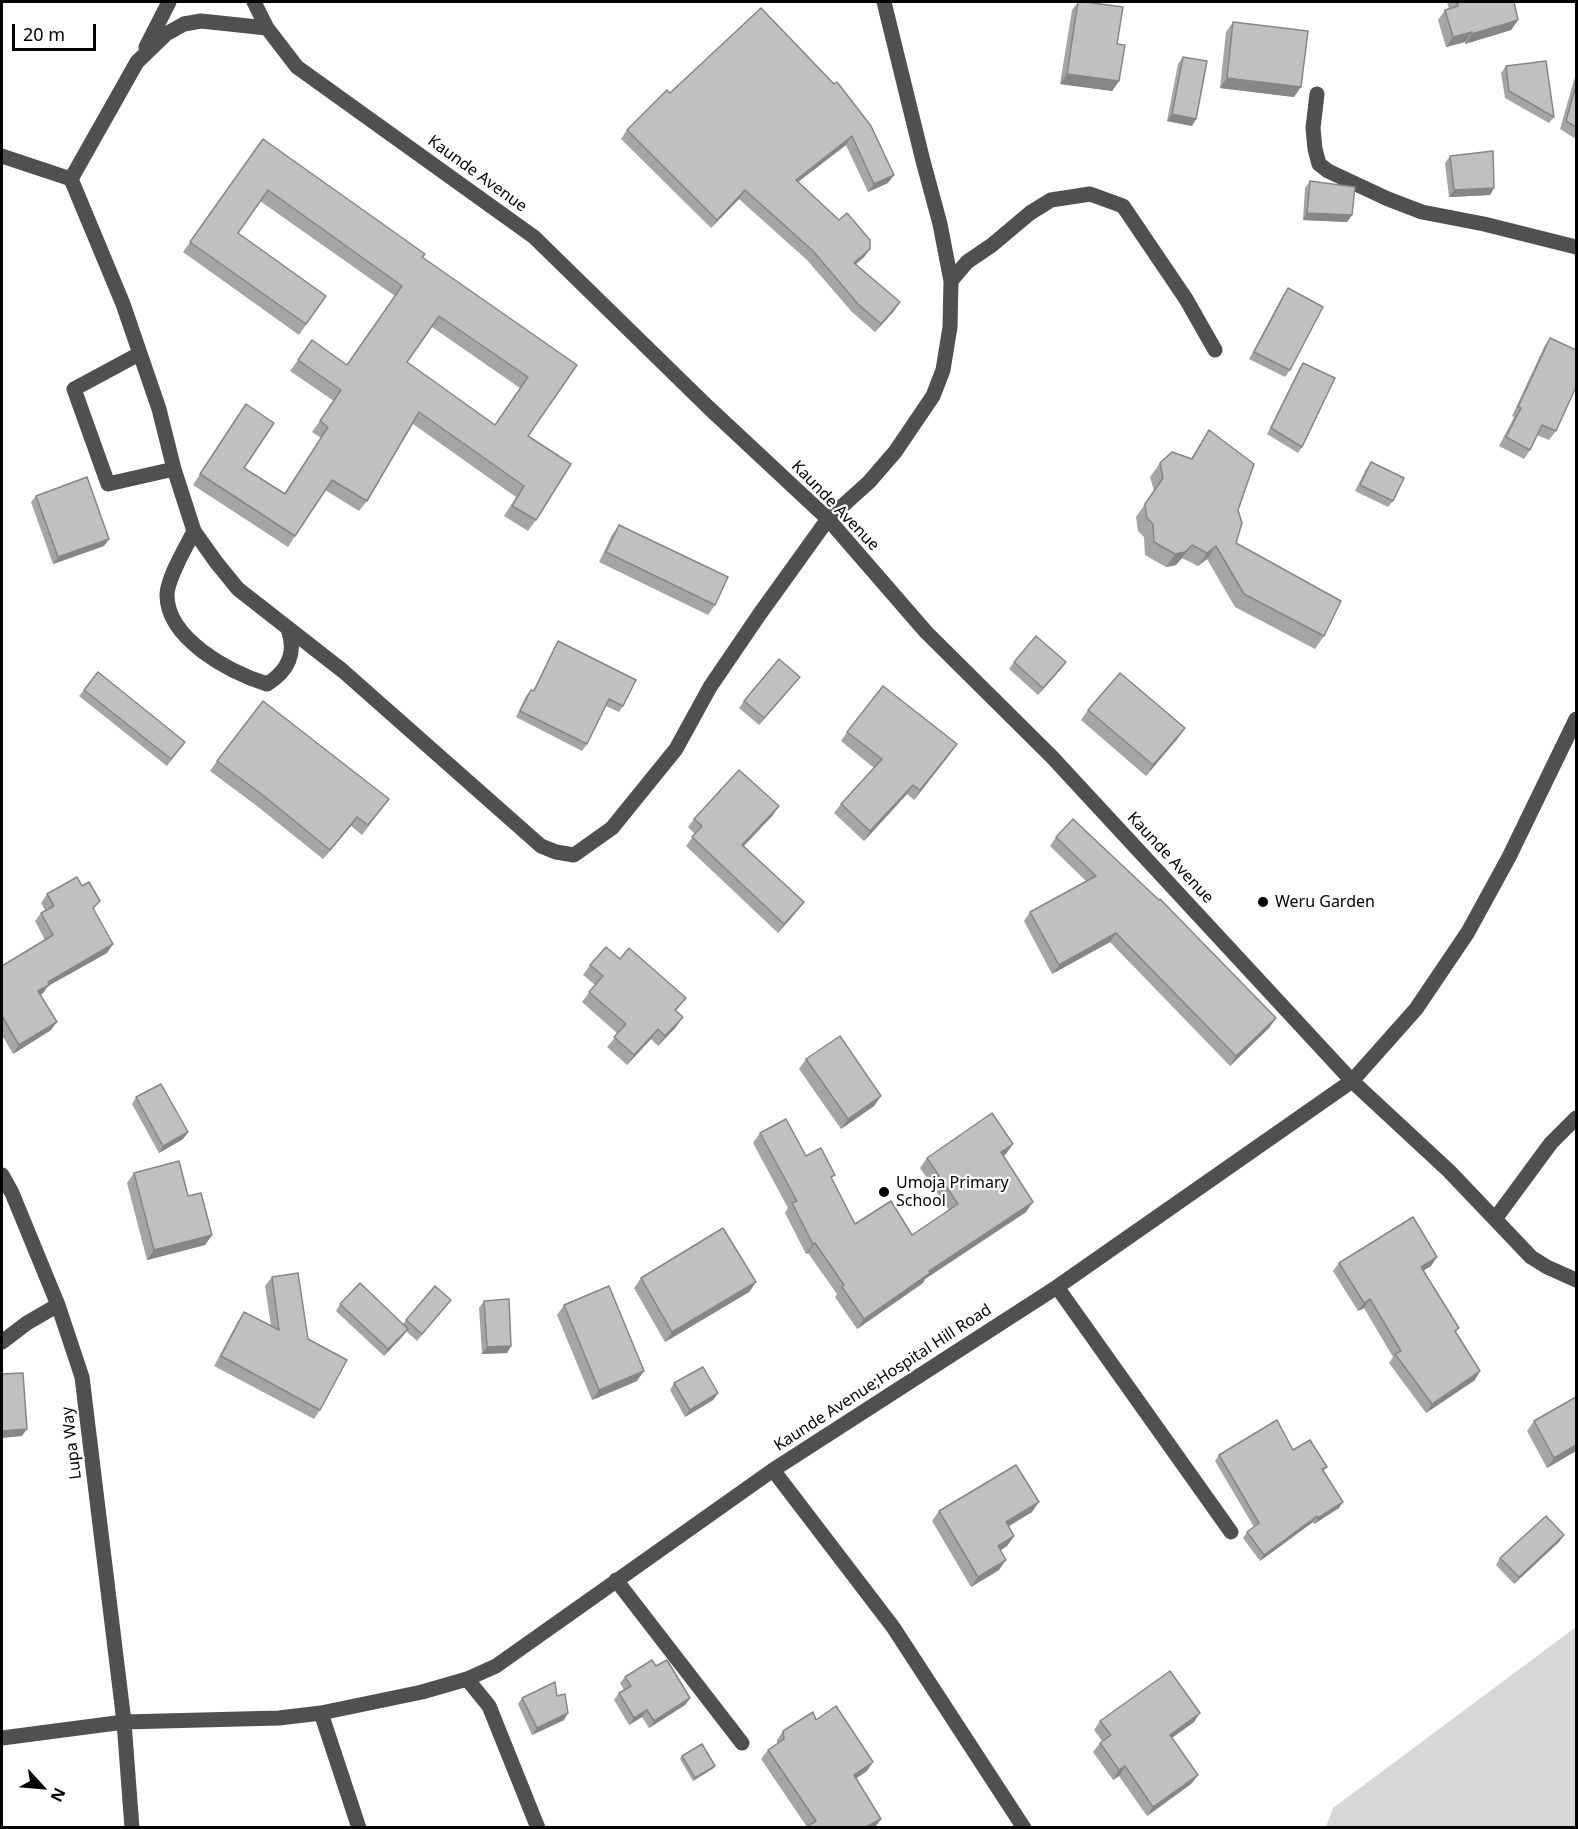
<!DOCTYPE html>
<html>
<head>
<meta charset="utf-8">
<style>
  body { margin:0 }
  #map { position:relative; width:1578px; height:1829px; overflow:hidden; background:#fff; font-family:"Noto Sans",sans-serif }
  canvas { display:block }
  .frame { position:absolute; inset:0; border:3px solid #000; pointer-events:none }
  .north { position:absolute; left:12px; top:1757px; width:60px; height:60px; -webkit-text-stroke:4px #fff; paint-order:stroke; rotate:116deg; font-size:16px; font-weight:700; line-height:24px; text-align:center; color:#000 }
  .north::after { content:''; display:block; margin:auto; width:21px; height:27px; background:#000; clip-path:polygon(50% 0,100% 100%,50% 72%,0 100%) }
  .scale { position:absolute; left:12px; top:24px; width:84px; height:27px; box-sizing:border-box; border:3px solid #000; border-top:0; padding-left:8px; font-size:18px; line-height:21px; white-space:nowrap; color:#000; -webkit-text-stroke:4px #fff; paint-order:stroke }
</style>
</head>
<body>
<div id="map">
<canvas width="1578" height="1829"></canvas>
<div class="frame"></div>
<div class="north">N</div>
<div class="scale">20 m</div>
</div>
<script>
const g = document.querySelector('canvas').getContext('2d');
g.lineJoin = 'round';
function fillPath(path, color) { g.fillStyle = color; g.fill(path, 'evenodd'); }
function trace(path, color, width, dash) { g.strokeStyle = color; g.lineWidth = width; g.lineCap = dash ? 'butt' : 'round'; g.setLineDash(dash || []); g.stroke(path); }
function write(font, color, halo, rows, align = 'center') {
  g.font = font + ' "Noto Sans",sans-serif'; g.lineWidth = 4.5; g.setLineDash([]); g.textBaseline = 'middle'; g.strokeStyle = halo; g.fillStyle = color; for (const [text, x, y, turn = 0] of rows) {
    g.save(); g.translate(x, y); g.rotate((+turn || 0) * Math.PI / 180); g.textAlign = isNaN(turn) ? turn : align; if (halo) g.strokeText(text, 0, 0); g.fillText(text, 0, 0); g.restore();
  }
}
const green = new Path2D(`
  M1576 1627V1827H1326L1333 1808Z`);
const minor = new Path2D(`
  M254 2 267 28 297 67 534 237 708 407 828 519 926 632 1052 757 1352 1081 1449 1171 1531 1257 1547 1267 1576 1280
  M267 28 201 21 184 24 166 34 137 62 71 179 123 304 159 409 174 469 194 531 216 562 238 589 343 671 541 846 556 852 574 855 612 828 676 749 710 687 759 615 828 519 869 482 895 452 933 396 943 370 950 327 951 281 940 224 923 161 884 2
  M146 47 169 2
  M1317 94 1313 128 1315 149 1319 164 1328 171 1388 199 1422 212 1484 224 1576 247
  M2 156 71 179
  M951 281 967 262 992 245 1030 213 1051 200 1090 194 1123 206 1186 299 1215 350
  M139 354 74 389 108 484 174 469
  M194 531C186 547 168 577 167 594 166 639 230 672 267 684 288 671 297 653 288 629
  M2 1175 12 1193 58 1305 82 1377 124 1722 132 1828
  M1495 1219 1551 1143 1576 1118
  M1057 1287 1231 1532
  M2 1342 27 1323 58 1305
  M773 1470 893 1627 1024 1828
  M616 1580 742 1743
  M467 1679 489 1706 538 1828
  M321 1713 359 1828
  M2 1738 124 1722 279 1718 321 1713 422 1692 467 1679 496 1666 773 1470 1057 1287 1352 1081 1416 1009 1468 932 1509 857 1576 719`);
const wall = new Path2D(`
  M1078 2H1086L1117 44 1119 81 1112 91 1060 84 1072 10Z
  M1447 2H1514L1518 20 1511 30 1465 44V42L1446 47 1438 20 1445 10 1449 9Z
  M761 8 888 183 868 192 846 145 798 182 870 249 864 257 856 264 894 311 875 332 852 312 807 260 739 199 711 228 621 139 627 130 670 93Z
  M1233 22 1294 97 1220 88 1226 32Z
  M1183 57 1196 119 1192 126 1167 121 1178 64Z
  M1506 66 1554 117 1549 123 1505 98 1501 73Z
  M1576 73V139L1560 129Z
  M263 139 425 254 423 258 577 365 528 436 536 520 528 531 504 516 516 497 413 424 367 501 359 511 325 490 288 547 193 485 238 415 244 468 284 494 321 438 312 432 334 401 290 371 312 340 347 365 395 296 260 201 238 233 326 296 299 335 183 252ZM432 327 520 388 495 425 407 363Z
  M1450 156 1494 188 1490 195 1449 197 1445 163Z
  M1310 181 1352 215 1347 222 1303 220 1305 188Z
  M1288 288 1290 370 1285 377 1249 359 1283 295Z
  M1550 338 1556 431 1549 440 1537 435 1530 450 1524 459 1499 446 1514 417 1512 416 1544 347Z
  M1303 363 1302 447 1298 453 1267 434 1299 369Z
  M1209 430 1238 510 1236 543 1324 636 1315 649 1235 607 1207 559 1198 566 1182 558 1176 565 1166 567 1145 555 1144 537 1138 531 1136 517 1154 491 1150 477 1160 463 1191 459Z
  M1371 462 1393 501 1388 507 1355 491 1366 469Z
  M36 496 109 539 104 546 53 564 31 502Z
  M619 525 715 605 708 615 599 562 612 535Z
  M558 641 623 706 619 712 606 706 587 744 582 751 516 717 526 696 531 690 533 691 554 648Z
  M1014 662H1066L1061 669 1038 695 1009 669Z
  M800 677 759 725 739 708 744 701Z
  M84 690 185 742 167 766 79 696Z
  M1088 710 1178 738 1146 776 1081 720Z
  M847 732 950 754 914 800 907 794 864 841 834 813 841 804 874 768 841 741Z
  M217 761 389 799 362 835 351 826 323 859 257 806 210 771Z
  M773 815 744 846 804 902 798 910 778 933 686 846 695 834 688 827 694 819Z
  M1056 837 1276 1018 1269 1028 1230 1066 1110 942 1052 974 1024 921 1030 912 1086 881 1050 846Z
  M47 894 94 910 107 953 48 986 43 993 41 995 51 1030 13 1054 2 1035V966L45 940 35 921 41 913 45 910 41 903Z
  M620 959 686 998 676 1011V1027L658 1046 651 1039 627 1065 607 1047 618 1034 582 1002 595 985 583 975 590 965Z
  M806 1059 881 1096 874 1106 841 1129 799 1069Z
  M136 1097 188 1132 183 1139 159 1153 132 1104Z
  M760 1133 806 1156 832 1179 855 1224 912 1235 949 1210 920 1168 927 1158 1006 1154 1003 1156 1026 1212 925 1279 923 1283 857 1329 835 1297 837 1294 808 1253 806 1254 785 1213 788 1208 753 1143Z
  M134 1173 188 1196 212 1235 205 1245 147 1260 127 1183Z
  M1339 1263 1431 1266 1424 1270 1456 1332 1475 1380 1426 1413 1389 1363 1393 1357 1364 1308 1358 1311 1333 1271Z
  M272 1277 308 1339 320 1410 314 1419 214 1366 238 1321 244 1312 271 1326 265 1286Z
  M641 1278 756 1282 749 1292 665 1342 634 1288Z
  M484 1301 511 1346 507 1353 482 1354 479 1308Z
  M340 1304 403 1324 406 1320 446 1306 417 1341 406 1331 384 1356 336 1311Z
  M564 1305 637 1381 592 1400 557 1315Z
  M674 1383 718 1393 713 1400 685 1417 670 1390Z
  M1534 1421 1576 1451 1547 1468 1527 1431Z
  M1219 1455 1327 1467 1324 1471 1339 1508 1314 1524 1313 1522 1260 1561 1243 1538 1247 1532 1254 1527 1215 1461Z
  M939 1511 1032 1512 1009 1526 1014 1536 1007 1546 1001 1550 999 1570 971 1587 932 1521Z
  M1564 1535 1559 1542 1514 1584 1496 1565 1500 1558Z
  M656 1666 690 1698 685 1705 649 1728 642 1717 629 1725 614 1700 619 1693 624 1690 620 1683 625 1677Z
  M557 1696 564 1720 532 1735 518 1704 522 1698Z
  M816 1720 867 1771 856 1778 881 1819 875 1827H806H807L761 1759 768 1750 777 1744V1740L783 1731Z
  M1100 1721 1194 1722 1172 1738 1198 1775 1191 1784 1147 1816 1119 1776 1113 1780 1093 1752 1100 1743 1102 1741 1094 1730Z
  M682 1756 715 1766 712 1769 693 1781 680 1759Z`);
const shadedWall = new Path2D(`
  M1518 20 1511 30 1465 44 1472 34Z
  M1472 32 1465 42 1446 47 1453 37Z
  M1067 74 1119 81 1112 91 1060 84Z
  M1227 78 1301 87 1294 97 1220 88Z
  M1172 114 1196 119 1192 126 1167 121Z
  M852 136 846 145 790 188 796 180Z
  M894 175 888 183 868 192 874 184Z
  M1494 188 1490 195 1449 197 1454 190Z
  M745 190 739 199 711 228 717 220Z
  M1307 213 1352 215 1347 222 1303 220Z
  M870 249 864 257 848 271 854 263Z
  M900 302 894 311 875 332 881 324Z
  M109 539 104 546 53 564 58 557Z
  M1192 545 1182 558 1176 565 1166 567 1175 554Z
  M1216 546 1207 559 1198 566 1207 553Z
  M1066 662 1061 669 1038 695 1043 688Z
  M800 677 795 683 759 725 764 718Z
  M1185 728 1178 738 1146 776 1153 765Z
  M957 744 950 754 914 800 920 790Z
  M913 785 907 794 864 841 870 831Z
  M779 806 773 815 736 854 742 845Z
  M357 817 351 826 323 859 330 850Z
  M804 902 798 910 778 933 784 924Z
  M1116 933 1110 942 1052 974 1059 965Z
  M113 944 107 953 48 986 43 993 32 1000 38 991 48 982Z
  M683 1017 676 1027 658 1046 665 1036Z
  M1276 1018 1269 1028 1230 1066 1236 1056Z
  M57 1022 51 1030 13 1054 19 1045Z
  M658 1029 651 1039 627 1065 634 1055Z
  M881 1096 874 1106 841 1129 848 1119Z
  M188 1132 183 1139 159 1153 163 1146Z
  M1013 1144 1006 1154 994 1162 1001 1152Z
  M1033 1202 1026 1212 925 1279 923 1283 857 1329 864 1319 929 1271Z
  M212 1235 205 1245 147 1260 154 1250Z
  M815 1243 808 1253 806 1254 813 1244Z
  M1437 1257 1431 1266 1416 1275 1421 1267Z
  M756 1282 749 1292 665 1342 672 1332Z
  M1370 1299 1364 1308 1358 1311 1364 1303Z
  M408 1329 403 1336 384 1356 388 1349Z
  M511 1346 507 1353 482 1354 487 1347Z
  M644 1371 637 1381 592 1400 599 1390Z
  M1480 1371 1475 1380 1426 1413 1432 1404Z
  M718 1393 713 1400 685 1417 690 1410Z
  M27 1429 22 1436 2 1438V1431Z
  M1576 1445V1451L1547 1468 1554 1458Z
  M1039 1502 1032 1512 999 1532 1006 1522Z
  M1343 1502 1339 1508 1314 1524 1318 1518Z
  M1317 1516 1313 1522 1260 1561 1264 1555Z
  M1564 1535 1559 1542 1514 1584 1519 1577Z
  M1014 1536 1007 1546 991 1556 998 1546Z
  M1006 1560 999 1570 971 1587 978 1577Z
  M690 1698 685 1705 649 1728 654 1721Z
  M647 1710 642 1717 629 1725 634 1718Z
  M568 1713 564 1720 532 1735 537 1728Z
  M1200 1713 1194 1722 1163 1744 1170 1735Z
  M873 1762 867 1771 848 1784 854 1775Z
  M715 1766 712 1769 693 1781 695 1778Z
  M1125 1766 1119 1776 1113 1780 1119 1770Z
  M1198 1775 1191 1784 1147 1816 1153 1807Z
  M881 1819 875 1827H866Z`);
const building = new Path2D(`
  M1078 2H1086L1123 7 1117 44 1125 45 1119 81 1067 74Z
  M1457 2H1514L1518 20 1472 34V32L1453 37 1445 10 1458 6Z
  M761 8 834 84 837 82 871 126 894 175 874 184 852 136 796 180 839 220 847 213 870 240V249L854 263 900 302 881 324 858 304 813 251 745 190 717 220 627 130 667 90 670 93Z
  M1233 22 1308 31 1301 87 1227 78Z
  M1183 57 1207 61 1196 119 1172 114Z
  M1546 61 1554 117 1509 91 1506 66Z
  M1576 85V127L1566 121Z
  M263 139 425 254 422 257 577 365 528 436 571 464 536 520 512 506 524 486 419 412 367 501 332 480 295 536 200 474 246 404 274 423 244 468 285 494 328 427 320 421 341 390 298 360 312 340 347 365 402 286 268 190 238 233 326 296 306 324 190 242ZM439 316 528 377 495 425 407 362Z
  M1493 151 1494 188 1454 190 1450 156Z
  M1310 181 1355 187 1352 215 1307 213Z
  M1288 288 1323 307 1290 370 1254 352Z
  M1550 338 1576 350V387L1556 431 1542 425 1530 450 1506 437 1521 408 1518 407Z
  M1303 363 1335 378 1302 447 1271 428Z
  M1209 430 1254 464 1238 510 1242 523 1236 543 1341 601 1324 636 1244 594 1216 546 1207 553 1192 545 1185 552 1175 554 1154 542 1153 524 1147 518 1145 504 1163 478 1160 463 1172 452 1192 459Z
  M1371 462 1404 478 1393 501 1360 485Z
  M87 477 109 539 58 557 36 496Z
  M619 525 728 577 715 605 606 552Z
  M1036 636 1066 662 1043 688 1014 662Z
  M558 641 636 680 623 706 609 699 587 744 520 711 531 690 534 691Z
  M779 659 800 677 764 718 744 701Z
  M98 672 185 742 171 759 84 690Z
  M1120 673 1185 728 1153 765 1088 710Z
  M883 686 957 744 920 790 913 785 870 831 841 804 882 759 847 732Z
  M263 701 389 799 368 825 357 817 330 850 264 796 217 761Z
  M739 770 779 806 742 845 804 902 784 924 692 837 702 826 694 819Z
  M1073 819 1159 900 1160 899 1276 1018 1236 1056 1116 933 1059 965 1030 912 1096 876 1056 837Z
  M77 877 82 886 89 882 100 901 93 908 113 944 48 982 49 985 38 991 57 1022 19 1045 2 1016V966L53 935 41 913 54 906 47 894Z
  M606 947 620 959 629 948 686 998 675 1010 683 1017 665 1036 658 1029 634 1055 614 1037 626 1024 589 992 603 976 590 965Z
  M840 1036 881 1096 848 1119 806 1059Z
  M161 1084 188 1132 163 1146 136 1097Z
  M992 1113 1013 1144 1001 1152 1033 1202 929 1271 930 1273 864 1319 842 1287 844 1285 815 1243 813 1244 792 1203 797 1201 760 1133 786 1119 806 1156 821 1148 835 1175 831 1177 855 1224 891 1201 912 1235 958 1204 927 1158Z
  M179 1161 188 1196 201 1193 212 1235 154 1250 134 1173Z
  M1413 1217 1437 1257 1421 1267 1459 1328 1455 1331 1480 1371 1432 1404 1395 1354 1401 1351 1370 1299 1364 1303 1339 1263Z
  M723 1228 756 1282 672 1332 641 1278Z
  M298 1273 308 1339 347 1360 320 1410 221 1356 244 1312 279 1330 272 1277Z
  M360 1283 408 1329 388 1349 340 1304Z
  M435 1286 451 1300 422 1334 406 1320Z
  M609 1286 644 1371 599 1390 564 1305Z
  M509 1299 511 1346 487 1347 484 1301Z
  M703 1367 718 1393 690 1410 674 1383Z
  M23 1373 27 1429 2 1431V1374Z
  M1576 1397V1445L1554 1458 1534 1421Z
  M1277 1420 1293 1450 1310 1440 1327 1467 1322 1469 1343 1502 1318 1518 1317 1516 1264 1555 1247 1532 1259 1523 1219 1455Z
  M1016 1465 1039 1502 1006 1522 1014 1536 998 1546 1006 1560 978 1577 939 1511Z
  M1546 1516 1564 1535 1519 1577 1500 1558Z
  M652 1660 656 1666 667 1660 690 1698 654 1721 647 1710 634 1718 619 1693 631 1686 625 1677Z
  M1170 1671 1200 1713 1170 1735 1198 1775 1153 1807 1125 1766 1119 1770 1100 1743 1111 1735 1100 1721Z
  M555 1682 557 1696 565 1694 568 1713 537 1728 522 1698Z
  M836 1706 873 1762 854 1775 881 1819 866 1827H806L816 1821 768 1750 784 1739 783 1731 813 1712 816 1720Z
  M702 1744 715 1766 695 1778 682 1756Z`);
const markers = [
  [1263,902,6,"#000"],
  [884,1192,6,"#000"]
];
const streetNames = [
  ["Kaunde Avenue",477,174,36],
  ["Kaunde Avenue",835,506,46],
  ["Kaunde Avenue",1170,858,47],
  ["Kaunde Avenue;Hospital Hill Road",883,1378,-33],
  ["Lupa Way",72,1443,-97]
];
const poiNames = [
  ["Weru Garden",1275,902],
  ["Umoja Primary",896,1183],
  ["School",896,1201]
];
fillPath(green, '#d7d7d7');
trace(minor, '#505050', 15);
fillPath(wall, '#a5a5a5');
fillPath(shadedWall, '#868686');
fillPath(building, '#c0c0c0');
trace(building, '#868686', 1.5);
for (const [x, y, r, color] of markers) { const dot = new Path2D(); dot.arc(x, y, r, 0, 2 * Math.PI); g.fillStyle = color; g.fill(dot); trace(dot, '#fff', 2); }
write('16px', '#000', '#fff', streetNames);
write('16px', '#000', '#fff', poiNames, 'left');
</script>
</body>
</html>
